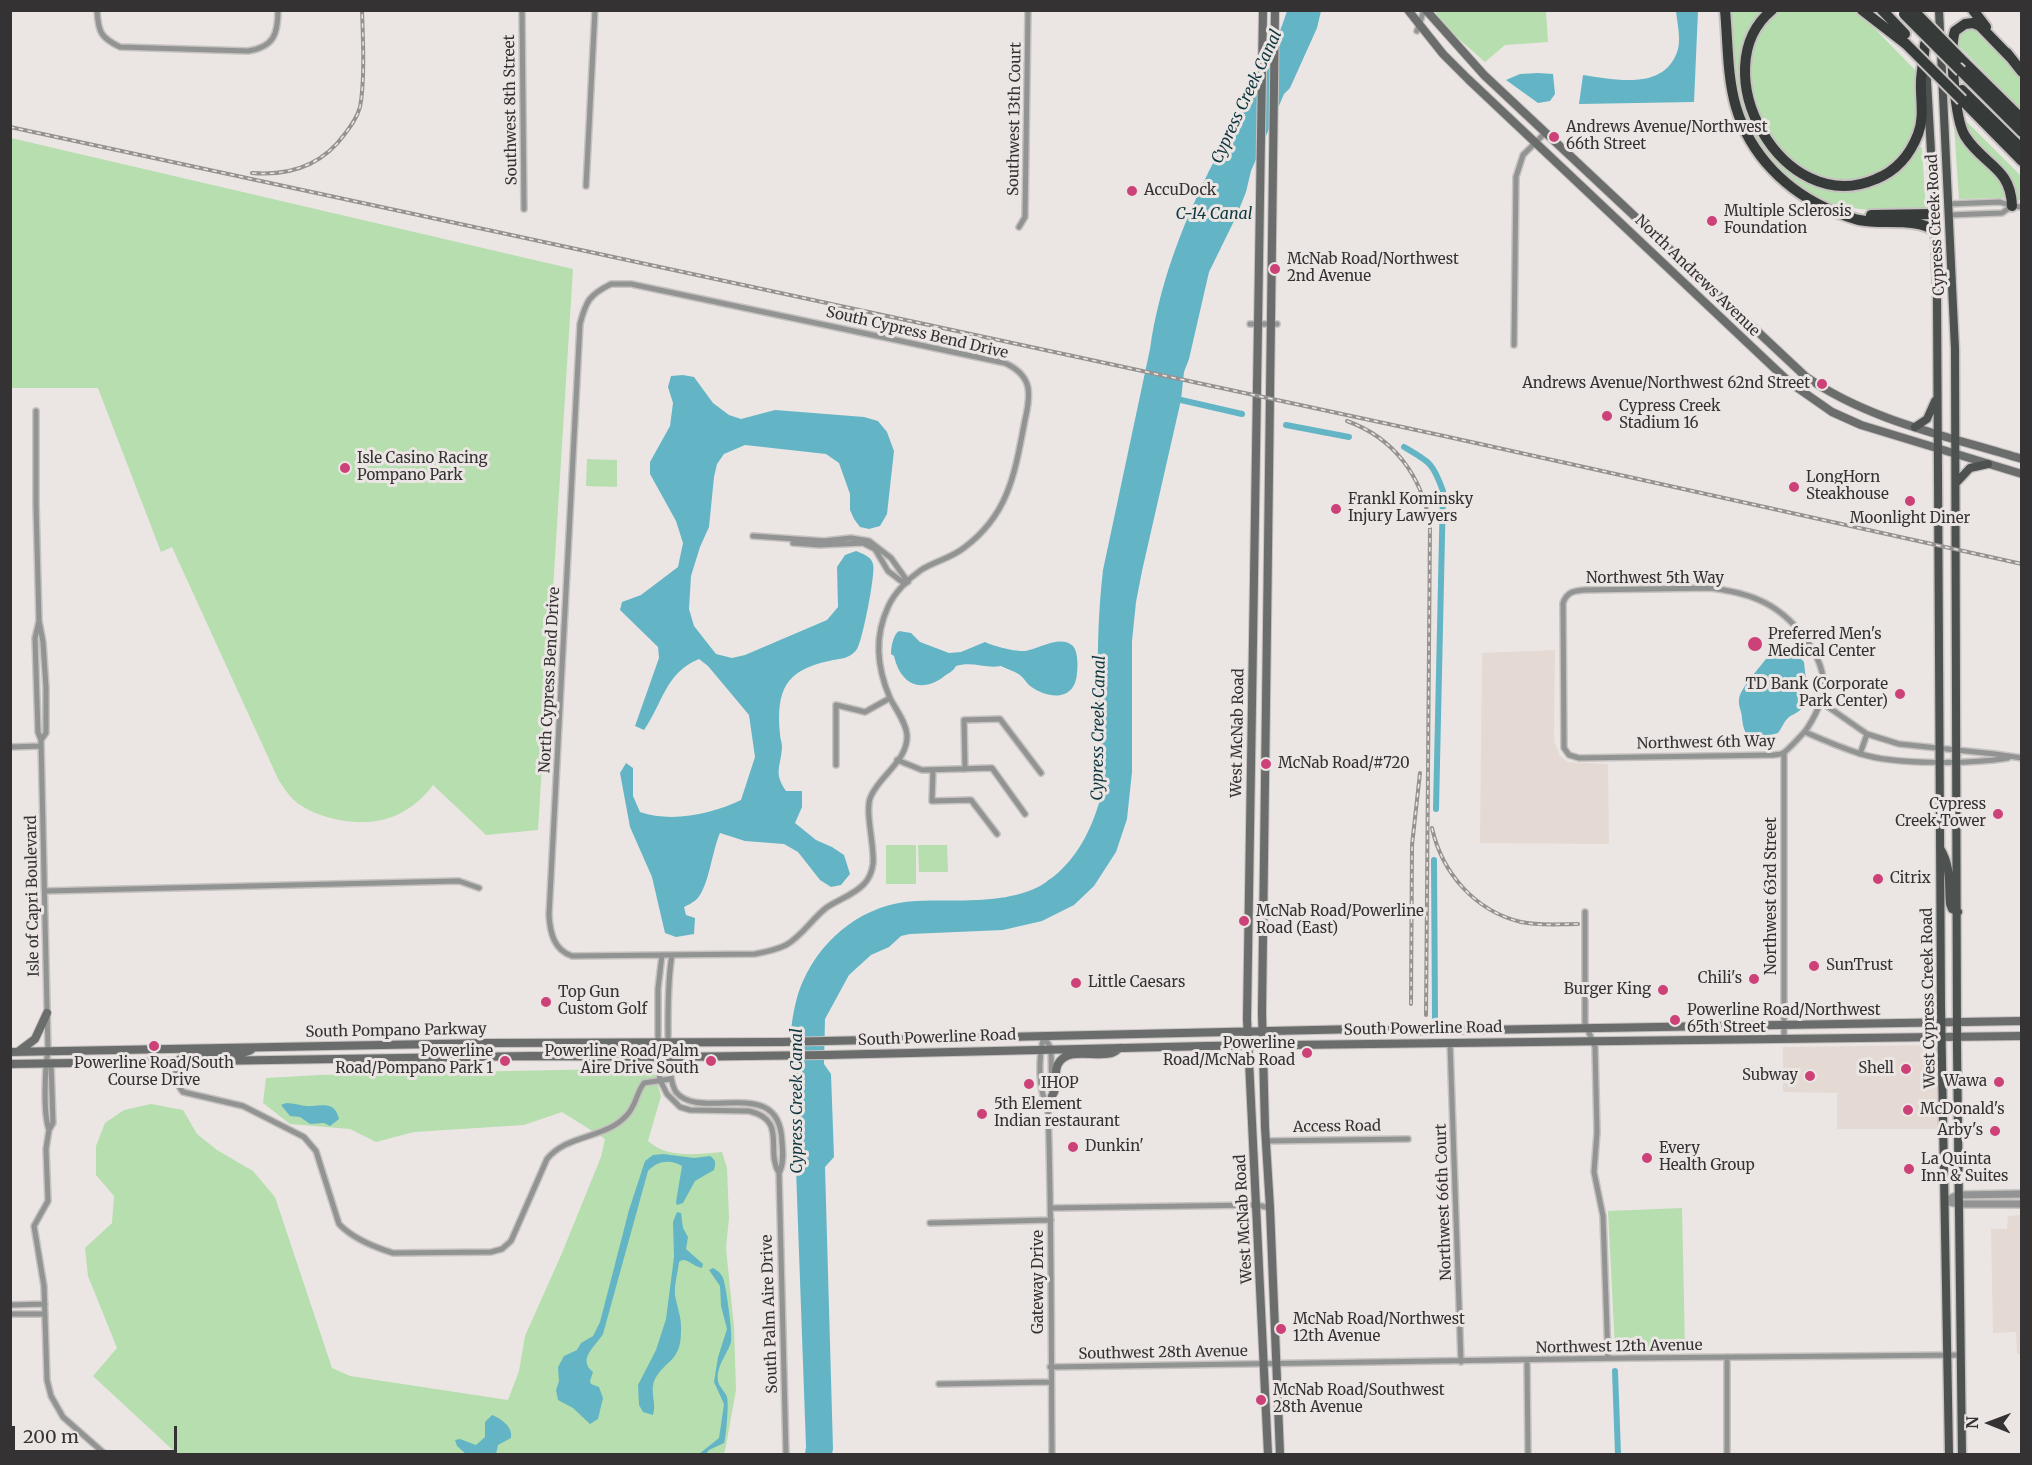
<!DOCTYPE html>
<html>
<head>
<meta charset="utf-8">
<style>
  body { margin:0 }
  #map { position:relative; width:2032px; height:1465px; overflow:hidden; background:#ebe6e4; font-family:Merriweather,serif }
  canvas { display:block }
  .frame { position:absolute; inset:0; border:12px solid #343232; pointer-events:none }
  .north { position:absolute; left:1960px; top:1393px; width:60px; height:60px; -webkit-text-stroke:4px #ebe6e4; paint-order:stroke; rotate:271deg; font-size:16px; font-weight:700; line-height:24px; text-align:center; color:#343232 }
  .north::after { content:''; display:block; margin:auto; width:21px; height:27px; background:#343232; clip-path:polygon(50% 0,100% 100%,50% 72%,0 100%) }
  .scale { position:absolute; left:12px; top:1426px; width:165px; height:27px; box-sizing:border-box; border:3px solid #343232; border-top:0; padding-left:8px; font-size:18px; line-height:21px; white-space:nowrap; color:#343232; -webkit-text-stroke:4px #ebe6e4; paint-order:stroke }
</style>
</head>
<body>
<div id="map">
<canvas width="2032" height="1465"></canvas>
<div class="frame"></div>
<div class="north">N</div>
<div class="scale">200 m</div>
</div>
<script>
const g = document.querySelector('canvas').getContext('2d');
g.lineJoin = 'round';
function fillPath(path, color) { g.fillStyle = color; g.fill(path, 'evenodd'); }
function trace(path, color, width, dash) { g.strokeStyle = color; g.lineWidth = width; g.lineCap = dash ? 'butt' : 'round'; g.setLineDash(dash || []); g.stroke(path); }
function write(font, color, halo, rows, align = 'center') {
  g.font = font + ' Merriweather,serif'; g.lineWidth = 6; g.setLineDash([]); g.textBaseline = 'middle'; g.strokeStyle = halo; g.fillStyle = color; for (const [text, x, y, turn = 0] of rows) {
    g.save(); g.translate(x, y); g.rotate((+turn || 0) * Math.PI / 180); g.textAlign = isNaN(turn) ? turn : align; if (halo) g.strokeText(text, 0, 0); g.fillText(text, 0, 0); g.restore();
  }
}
const built = new Path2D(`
  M1555 650 1554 741 1560 756 1568 762 1608 764 1609 844 1480 843 1482 653Z
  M1937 1045 1938 1129H1837V1093L1783 1092V1047Z
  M2021 1215 2022 1354H2017L2016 1332 1993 1333 1991 1229H2007L2008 1216Z`);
const green = new Path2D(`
  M1435 11H1546L1548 42 1505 45 1485 62 1444 26Z
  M1729 11H1767L1748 34 1746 98 1789 169C1811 186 1851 199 1876 182 1891 172 1904 156 1917 144L1922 148 1926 210C1865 212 1814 213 1771 162 1760 148 1749 132 1743 115 1731 82 1732 45 1729 11Z
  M1778 11H1853L1874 28 1917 72 1918 111 1912 141 1889 168 1851 183 1799 170 1766 132 1752 94 1749 52 1764 23Z
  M1966 27 1980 30 2021 79V109L1957 44 1958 33Z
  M1961 116 2021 176V200H2016L2011 179 1969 136Z
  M1954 125 2004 182 2007 198 1959 199Z
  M11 138 573 269 538 830 486 835 433 785C406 821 369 829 327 817 317 814 302 808 294 800 288 795 284 787 279 781L172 547 161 552 98 388H11Z
  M587 459 617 460V487L586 486Z
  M886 845H916V884H886Z
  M918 845H947L948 872H919Z
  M653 1068 661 1096 648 1141C668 1159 696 1154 722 1152L727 1168 729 1218 726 1248 734 1327 736 1390 725 1451 723 1454H177L93 1376 117 1348 88 1276 85 1248 112 1223 114 1196 96 1175V1146L105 1123 124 1110 151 1104 183 1110 197 1134 217 1150 253 1171 275 1197 332 1368 350 1376 508 1400 519 1371 525 1336 562 1253 601 1157 605 1139 562 1112 524 1125 414 1132 376 1142 350 1129 290 1124 263 1103 266 1078 319 1075Z
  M1682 1208 1685 1350 1615 1349 1608 1211Z`);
const water = new Path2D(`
  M1287 11H1321L1317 28 1290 88 1284 94 1251 171 1246 192 1236 217 1209 272 1189 359 1184 372 1181 400 1142 571 1136 602 1132 641V772L1127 819 1116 852 1094 886 1074 905 1042 921 1003 930 910 934 901 936 889 947 871 955 849 975 825 1019 824 1064 831 1074 834 1157 825 1167 833 1449 832 1454H805L806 1447 791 1030C793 1014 796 996 803 981 823 936 866 903 916 901 956 899 1001 905 1038 887 1043 885 1048 880 1053 877 1078 857 1091 830 1100 800 1099 723 1094 646 1103 570L1150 349C1159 286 1181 228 1209 171 1236 119 1269 67 1287 11Z
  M1676 11H1698L1694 102 1579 104 1583 75C1616 80 1666 91 1678 49 1681 38 1677 22 1676 11Z
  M1538 73 1553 74 1555 94 1550 101 1538 103 1506 80 1520 74Z
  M683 375 694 377 713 403 729 415 741 419 775 410 864 417 878 421 887 432 894 451 887 514 880 526 869 529 860 527 854 519 850 510V494L839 463 826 454 745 445 724 454 717 464 714 477 709 527 700 547 691 576 689 609 694 626 716 654 732 658 745 655 827 620 838 607 837 567 845 555 856 551C863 554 871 556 873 564 876 573 862 643 857 649 849 660 840 658 829 661 785 670 776 691 780 734 780 738 782 743 782 747 781 767 773 772 786 791H802V807L795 823 816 840 832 847 844 855 850 874 841 885 831 887 820 880 798 852 784 844 745 841 720 833C712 851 709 886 697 899 694 902 688 905 684 907L686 915 695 918 694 934 676 937 665 933 652 877 630 827 620 773 626 763 633 768V796L640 812C672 823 712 814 741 800L755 757 749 715 708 666 699 659C665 673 663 703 644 730L635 726 659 658 658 647 620 610 622 602 641 595 678 567 683 543 676 521 650 474V462L670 426 673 403 668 387 671 376Z
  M899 631 911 633 920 642 949 653 961 652 985 642C993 646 1016 652 1025 651 1038 649 1061 634 1073 646 1078 652 1078 666 1077 673 1075 702 1048 699 1030 686 1026 683 1025 679 1021 676 1016 671 1008 670 1001 666 986 669 972 661 956 666 953 672 948 673 942 678 918 694 900 682 894 656L891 654C891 647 893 635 899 631Z
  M1779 645 1793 650 1804 662C1805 673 1809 696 1804 705 1801 711 1794 714 1789 717 1784 721 1782 728 1778 733L1756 739H1750C1744 731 1743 727 1742 718 1742 712 1738 706 1739 699 1741 685 1767 661 1775 646Z
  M286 1103C295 1103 304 1107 312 1106 326 1105 335 1103 339 1119L330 1126 324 1123 310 1124 300 1117 290 1116 281 1105Z
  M663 1154 694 1158 710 1156C716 1160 716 1163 714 1170L695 1181 683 1203 677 1205 676 1202 682 1166C669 1159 658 1161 648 1171L603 1334C595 1347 577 1359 593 1372L590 1381 591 1384 599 1387 603 1398 598 1419 590 1424 573 1408 558 1400 556 1390 559 1381 558 1367 564 1356 577 1350 581 1343 593 1336 600 1322 629 1210 645 1161 653 1155Z
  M677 1212 681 1213 683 1228 688 1237 686 1249 703 1264 702 1268C694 1267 690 1260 682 1260L679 1262C678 1272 674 1285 675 1295 677 1307 682 1318 681 1331 681 1362 666 1359 655 1379 649 1391 657 1403 653 1415L643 1412 639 1405 638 1385 656 1350 666 1319 674 1257 673 1222Z
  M713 1268C718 1271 721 1273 723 1278 726 1285 733 1335 731 1342 727 1355 716 1366 718 1381 719 1387 725 1391 727 1397 729 1403 726 1438 724 1443L709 1450 706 1454H699L719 1438 724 1404 714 1382 718 1357 727 1329 721 1306 720 1286 709 1270Z
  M492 1415C502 1419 513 1427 511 1438L498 1445 496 1454H466L457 1446 455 1440 460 1439 476 1445 485 1437V1422Z`);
const canal = new Path2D(`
  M1181 400 1242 414
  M1286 425 1349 437
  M1404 447C1430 462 1433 463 1443 491L1436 809
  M1434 860 1435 1017
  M1615 1371 1618 1454`);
const minor = new Path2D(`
  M97 10C98 32 101 38 120 47L248 51C274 47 278 34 278 10
  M522 10 524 209
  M1417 31 1424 10
  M586 186 595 10
  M1949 204 2000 202 2012 206 2022 207
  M1949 215 2002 213 2012 206
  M1019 227 1025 217 1028 10
  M611 284H631L1005 363C1033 376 1031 394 1025 420 1015 471 1010 513 965 547 952 558 935 561 921 570 908 579 894 593 888 607 874 637 877 668 890 698 896 710 906 722 907 735 908 761 880 775 871 796 864 810 875 846 873 864 872 871 869 879 864 884 854 895 837 900 826 908 812 919 801 937 786 945 776 950 766 952 755 954L572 956C554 950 550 933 549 915L580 324C586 301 589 295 611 284Z
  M1250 324H1277
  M1514 345 1516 177 1523 155 1545 133
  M36 411V504L39 621 43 642 46 687V733L41 740
  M753 536 824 541 851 538 869 541 891 558 908 582
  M793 543 819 545 863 543 875 549 888 571 905 584
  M1710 588C1726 590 1744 593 1759 600 1778 608 1793 622 1805 638 1828 670 1830 693 1808 727 1806 731 1786 752 1783 753 1780 755 1777 754 1774 755L1579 758 1569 755 1564 748 1563 603C1567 592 1573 591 1584 590Z
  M39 621 35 638 38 732 41 740 48 1051C45 1069 43 1113 49 1130
  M1821 702 1867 734 1899 744 1995 754 2022 758
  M1805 732C1823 740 1842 748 1861 754 1895 765 1972 764 2008 758
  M10 747 41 746
  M1860 754 1867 734
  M897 760 922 770 992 768 1025 814
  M836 765V705L865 712 890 698
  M965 769 964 720 1000 719 1041 773
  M933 771 932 801 971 800 997 834
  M45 891 459 881 479 888
  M1585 912V1023L1595 1047 1597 1132 1594 1172 1603 1216 1608 1358
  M662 955 658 989V1066L660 1080 667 1094 680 1107 690 1110 749 1111C788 1120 765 1150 779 1173
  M672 955C668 978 664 1075 676 1092 701 1123 780 1073 782 1142 783 1152 784 1164 779 1173L786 1454
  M1044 1036 1051 1049 1052 1099 1048 1109C1052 1224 1051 1339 1052 1454
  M1044 1036C1038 1058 1038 1089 1048 1109
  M1784 1038V753
  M1450 1043 1461 1362
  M51 1062 53 1123 49 1130 46 1149 48 1201 34 1226 44 1286 47 1380 51 1396 63 1417 105 1454
  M176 1062C176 1074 175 1083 183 1092L243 1106 304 1137 316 1151 339 1224C353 1239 374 1247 393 1253L491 1252 502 1249 511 1241 547 1159C567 1134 605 1139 626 1116 636 1107 636 1093 644 1083L670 1079
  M1266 1141 1408 1139
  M1051 1208 1257 1205 1270 1208
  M930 1223 1051 1220
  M10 1305 45 1304
  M10 1314H45
  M1727 1357V1454
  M1527 1361 1528 1454
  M1050 1367 1630 1358 1961 1355
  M939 1384 1051 1382`);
const tertiary = new Path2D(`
  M1945 1201 1958 1195 2022 1194
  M1945 1201 1958 1204H2022`);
const secondary = new Path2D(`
  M1263 10 1247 1019 1268 1454
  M1275 10 1262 1012 1265 1127 1270 1208 1280 1454
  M1408 10 1443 54 1468 79 1789 382 1832 412 1861 425 2022 474
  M1426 10 1484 75 1805 376C1869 421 1948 436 2022 459
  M19 1051 35 1039 47 1013
  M10 1052 488 1043 781 1042 1359 1029 1416 1031 2022 1021
  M176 1062C198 1045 228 1061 251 1050
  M10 1064 533 1056 670 1057 826 1055 1207 1046 2022 1036
  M1052 1096C1059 1086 1053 1074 1058 1064 1068 1046 1096 1058 1112 1053 1115 1052 1117 1050 1120 1048`);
const primary = new Path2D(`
  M1939 10 1955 349 1957 1048 1962 1454
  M1926 63 1934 205 1937 299 1941 1008 1949 1454
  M1915 427 1927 419 1935 401
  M1956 483 1970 468 1988 464
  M1940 848C1952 868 1948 882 1950 904L1952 909 1958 912`);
const motorway = new Path2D(`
  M1725 10C1728 42 1727 76 1736 107 1750 155 1787 192 1833 211 1842 214 1850 218 1859 220 1882 225 1917 217 1935 231
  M1772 10C1701 68 1782 220 1876 179 1896 171 1910 155 1918 134 1925 116 1920 99 1921 80 1922 68 1924 56 1925 44
  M1862 10 1906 44
  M1882 10 1905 34
  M1973 10 1986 27
  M2007 53 2022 72
  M2010 57 1980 26 1973 23 1965 24 1955 31C1949 48 1955 120 1965 136 1983 165 2011 167 2012 206
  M1960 58 2022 119
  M1961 71 2022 132
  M1962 90 2022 149
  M1962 100 2022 161
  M1871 215 1935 214`);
const rail = new Path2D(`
  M10 127 1444 436 2022 564
  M252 173C289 176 322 165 344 135 351 126 357 118 360 107 365 81 363 38 362 10
  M1347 421C1394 438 1422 476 1430 525L1426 1015
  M1432 828C1442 873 1475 911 1521 922 1540 926 1559 924 1578 924
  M1411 1004 1412 845 1420 773`);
const motorwayBridge = new Path2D(`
  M1913 10 1960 58
  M1904 14 1961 71
  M1906 44 1962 100`);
const markers = [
  [1554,137,6,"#cc4178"],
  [1132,191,6,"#cc4178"],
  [1712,221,6,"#cc4178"],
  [1275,269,6,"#cc4178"],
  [1822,384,6,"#cc4178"],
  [1607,416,6,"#cc4178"],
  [345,468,6,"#cc4178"],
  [1794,487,6,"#cc4178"],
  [1910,501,6,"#cc4178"],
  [1336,509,6,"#cc4178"],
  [1755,644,8,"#cc4178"],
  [1900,694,6,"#cc4178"],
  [1266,764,6,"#cc4178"],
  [1998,814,6,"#cc4178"],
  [1878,879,6,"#cc4178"],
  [1244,921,6,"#cc4178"],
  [1814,966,6,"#cc4178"],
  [1754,979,6,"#cc4178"],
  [1076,983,6,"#cc4178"],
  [1663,990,6,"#cc4178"],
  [546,1002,6,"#cc4178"],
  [1675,1020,6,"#cc4178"],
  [154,1046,6,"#cc4178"],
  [1307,1053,6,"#cc4178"],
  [505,1061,6,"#cc4178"],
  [711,1061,6,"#cc4178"],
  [1906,1069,6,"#cc4178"],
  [1810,1076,6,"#cc4178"],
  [1999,1082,6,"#cc4178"],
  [1029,1084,6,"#cc4178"],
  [1908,1110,6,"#cc4178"],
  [982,1114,6,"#cc4178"],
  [1995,1131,6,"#cc4178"],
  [1073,1147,6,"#cc4178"],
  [1647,1158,6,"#cc4178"],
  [1909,1169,6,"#cc4178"],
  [1281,1329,6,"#cc4178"],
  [1261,1400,6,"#cc4178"]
];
const streetNames = [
  ["Southwest 8th Street",511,110,-91],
  ["Southwest 13th Court",1015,119,-89],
  ["Cypress Creek Road",1936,225,-93],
  ["North Andrews Avenue",1697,276,44],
  ["South Cypress Bend Drive",917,333,13],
  ["Northwest 5th Way",1655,579],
  ["North Cypress Bend Drive",550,680,-87],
  ["West McNab Road",1238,733,-89],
  ["Northwest 6th Way",1706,743,-1],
  ["Isle of Capri Boulevard",33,896,-91],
  ["Northwest 63rd Street",1772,896,-90],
  ["West Cypress Creek Road",1929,998,-91],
  ["South Powerline Road",1423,1029,-1],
  ["South Pompano Parkway",396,1031,-1],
  ["South Powerline Road",937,1038,-2],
  ["Access Road",1337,1127,-1],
  ["Northwest 66th Court",1444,1202,-92],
  ["West McNab Road",1244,1219,-93],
  ["Gateway Drive",1039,1282,-90],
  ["South Palm Aire Drive",770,1314,-92],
  ["Northwest 12th Avenue",1619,1347,-1],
  ["Southwest 28th Avenue",1163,1353,-1]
];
const poiNames = [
  ["Andrews Avenue/Northwest",1566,128],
  ["66th Street",1566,145],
  ["AccuDock",1144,191],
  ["Multiple Sclerosis",1724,212],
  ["Foundation",1724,229],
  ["McNab Road/Northwest",1287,260],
  ["2nd Avenue",1287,277],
  ["Andrews Avenue/Northwest 62nd Street",1810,384,"right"],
  ["Cypress Creek",1619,407],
  ["Stadium 16",1619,424],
  ["Isle Casino Racing",357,459],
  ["Pompano Park",357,476],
  ["LongHorn",1806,478],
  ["Steakhouse",1806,495],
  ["Frankl Kominsky",1348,500],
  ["Injury Lawyers",1348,517],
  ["Moonlight Diner",1910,519,"center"],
  ["Preferred Men's",1768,635],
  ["Medical Center",1768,652],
  ["TD Bank (Corporate",1888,685,"right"],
  ["Park Center)",1888,702,"right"],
  ["McNab Road/#720",1278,764],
  ["Cypress",1986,805,"right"],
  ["Creek Tower",1986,822,"right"],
  ["Citrix",1890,879],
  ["McNab Road/Powerline",1256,912],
  ["Road (East)",1256,929],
  ["SunTrust",1826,966],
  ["Chili's",1742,979,"right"],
  ["Little Caesars",1088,983],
  ["Burger King",1651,990,"right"],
  ["Top Gun",558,993],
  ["Custom Golf",558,1010],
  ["Powerline Road/Northwest",1687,1011],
  ["65th Street",1687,1028],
  ["Powerline",1295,1044,"right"],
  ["Road/McNab Road",1295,1061,"right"],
  ["Powerline",493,1052,"right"],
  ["Road/Pompano Park 1",493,1069,"right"],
  ["Powerline Road/Palm",699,1052,"right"],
  ["Aire Drive South",699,1069,"right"],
  ["Powerline Road/South",154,1064,"center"],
  ["Course Drive",154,1081,"center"],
  ["Shell",1894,1069,"right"],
  ["Subway",1798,1076,"right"],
  ["Wawa",1987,1082,"right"],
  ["IHOP",1041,1084],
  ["5th Element",994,1105],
  ["Indian restaurant",994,1122],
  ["McDonald's",1920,1110],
  ["Arby's",1983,1131,"right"],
  ["Dunkin'",1085,1147],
  ["Every",1659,1149],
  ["Health Group",1659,1166],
  ["La Quinta",1921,1160],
  ["Inn & Suites",1921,1177],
  ["McNab Road/Northwest",1293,1320],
  ["12th Avenue",1293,1337],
  ["McNab Road/Southwest",1273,1391],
  ["28th Avenue",1273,1408]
];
const waterNames = [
  ["Cypress Creek Canal",1247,97,-65],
  ["C-14 Canal",1214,214],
  ["Cypress Creek Canal",1099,728,-89],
  ["Cypress Creek Canal",797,1101,-90]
];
fillPath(built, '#e4d9d3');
fillPath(green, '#b6deae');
fillPath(water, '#63b5c6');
trace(canal, '#63b5c6', 6);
trace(minor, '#c6c2c0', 8);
trace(tertiary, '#c6c2c0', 10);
trace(secondary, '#c6c2c0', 10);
trace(primary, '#c6c2c0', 11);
trace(motorway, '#c6c2c0', 14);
trace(minor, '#929493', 5);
trace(tertiary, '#929493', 7);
trace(secondary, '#6a6d6b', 8);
trace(primary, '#4d514f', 8);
trace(motorway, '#363a38', 10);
trace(rail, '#959290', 4);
trace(rail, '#ebe6e4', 1.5, [4.5]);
trace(motorwayBridge, '#c6c2c0', 14, []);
trace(motorwayBridge, '#363a38', 10);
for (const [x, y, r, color] of markers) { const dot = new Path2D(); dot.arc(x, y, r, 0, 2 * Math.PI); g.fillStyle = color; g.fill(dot); trace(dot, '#ebe6e4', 2); }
write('15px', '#343232', '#ebe6e4', streetNames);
write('15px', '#343232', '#ebe6e4', poiNames, 'left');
write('italic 16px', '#0f373f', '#ebe6e4', waterNames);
</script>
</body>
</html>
